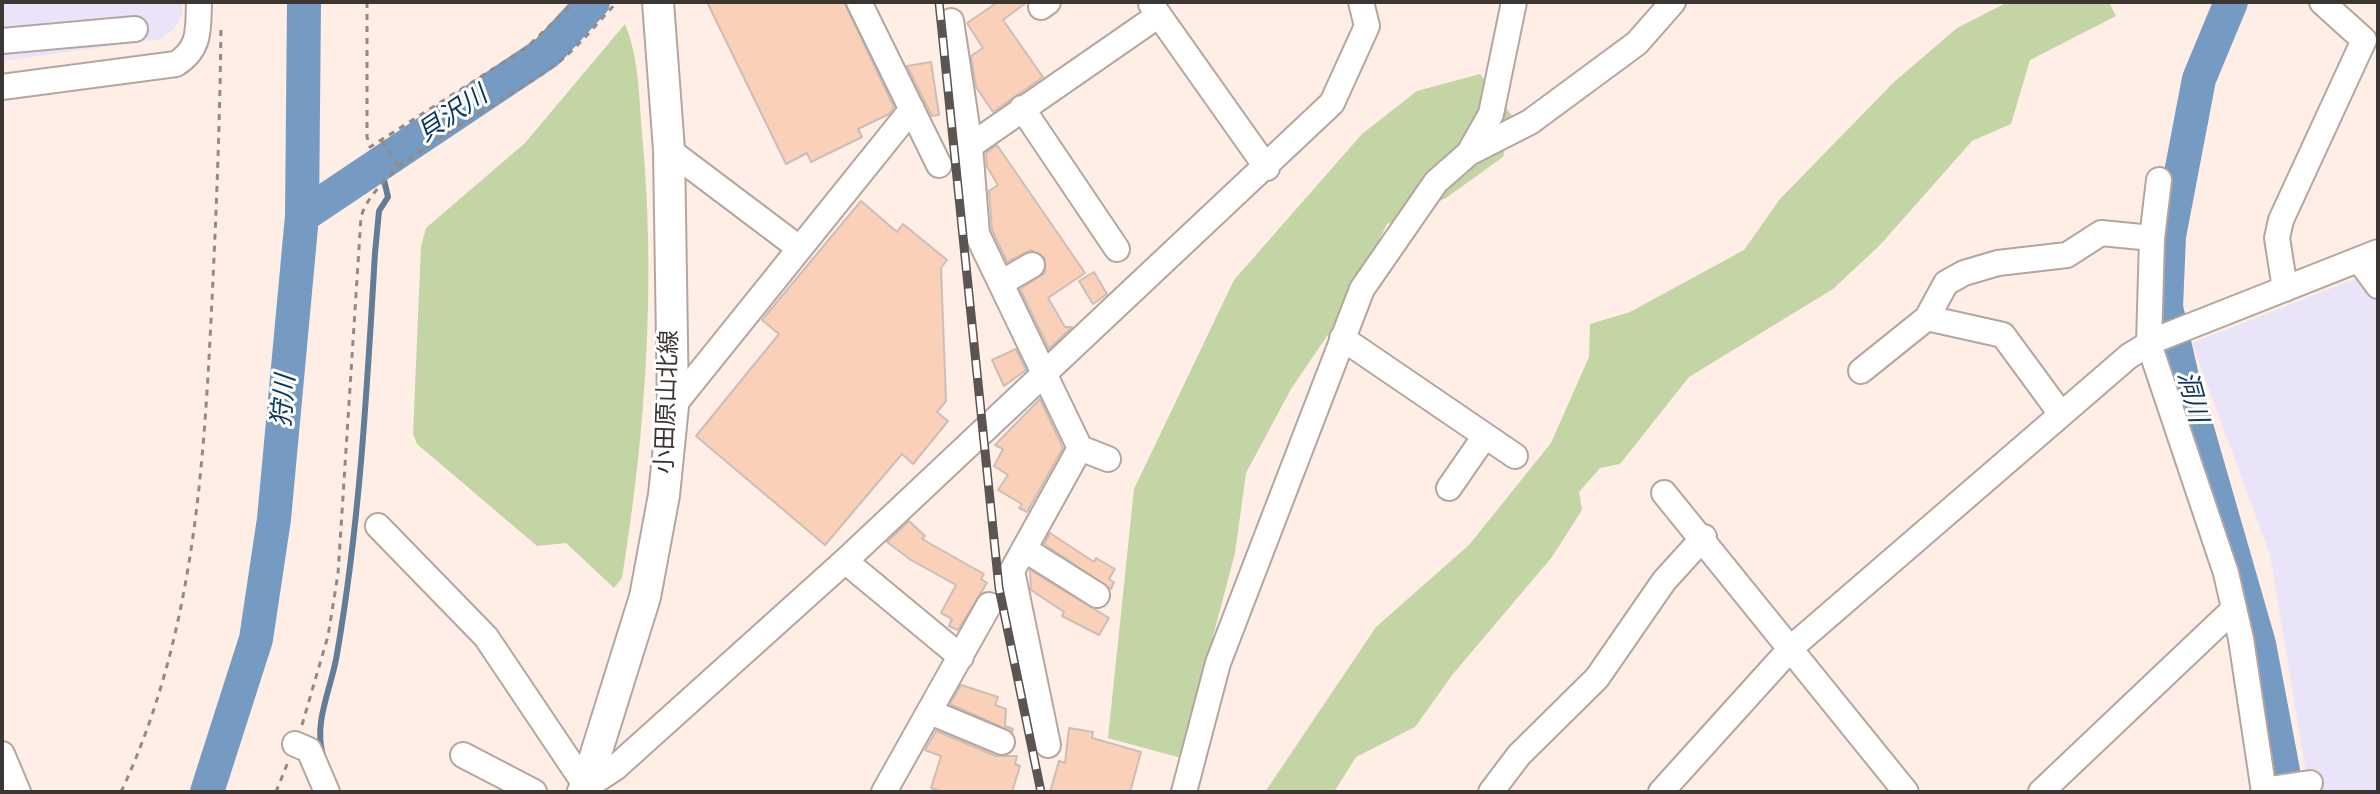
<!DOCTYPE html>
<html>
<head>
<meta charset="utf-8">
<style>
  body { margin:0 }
  #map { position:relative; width:2380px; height:794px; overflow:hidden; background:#feeee6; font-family:"Times New Roman",serif }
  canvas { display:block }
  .frame { position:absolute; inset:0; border:4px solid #3c3633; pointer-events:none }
</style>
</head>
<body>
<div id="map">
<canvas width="2380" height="794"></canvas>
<div class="frame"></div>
</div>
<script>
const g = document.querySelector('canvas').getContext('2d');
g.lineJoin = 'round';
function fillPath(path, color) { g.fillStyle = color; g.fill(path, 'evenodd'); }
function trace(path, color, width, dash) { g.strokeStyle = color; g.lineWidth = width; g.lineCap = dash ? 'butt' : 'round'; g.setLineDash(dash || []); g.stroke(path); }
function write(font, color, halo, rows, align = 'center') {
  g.font = font + ' "Times New Roman","Noto Sans JP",serif'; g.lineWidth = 6; g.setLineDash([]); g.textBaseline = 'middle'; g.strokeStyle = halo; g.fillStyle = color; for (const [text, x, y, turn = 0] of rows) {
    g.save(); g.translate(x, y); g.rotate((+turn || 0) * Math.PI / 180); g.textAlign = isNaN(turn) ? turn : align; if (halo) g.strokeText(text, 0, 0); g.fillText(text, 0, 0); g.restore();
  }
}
const industrial = new Path2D(`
  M2 2H182V15L174 29 161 39 2 61Z
  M2355 279 2363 283 2378 303V792H2309L2270 555 2192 343Z`);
const green = new Path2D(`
  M2008 2H2109L2116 16 2030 60 2011 124 1972 141 1880 245 1833 289 1689 377 1620 464 1600 468 1579 492 1582 510 1552 557 1453 674 1415 727 1356 757 1334 792H1265L1376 627 1469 545 1551 443 1589 357 1590 324 1630 312 1744 250 1780 199 1894 82 1957 28Z
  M625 24C639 58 639 97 642 133 656 282 646 430 622 578L614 588 566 543 537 546 417 444 413 434 421 247 426 228 525 143Z
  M1480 74 1513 117 1503 157 1446 198 1387 224 1342 314 1291 389 1246 473 1235 553 1181 758 1108 738 1134 489 1234 280 1362 134 1417 91Z`);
const stream = new Path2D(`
  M323 755C313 722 332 687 337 654 360 521 367 388 375 253L379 211 388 197 380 163`);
const river = new Path2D(`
  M2231 2 2199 79 2169 236 2166 307 2182 377 2259 644 2287 792
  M302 216 547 52 593 2
  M207 792 256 639 274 519 302 216 304 2`);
const building = new Path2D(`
  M707 2H844L894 107 889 114 858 129 862 137 811 162 807 153 786 164Z
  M998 2H1027L1003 20 1043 77 993 112 976 87 971 56 983 48 967 23Z
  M931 62 939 115 932 116 907 66Z
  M997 145 1085 273 1048 298 1065 327H1072L1049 349 1020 289 1045 273V258L1031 250 1007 262 992 230 989 191 998 185 987 167 986 153Z
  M861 201 897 232 903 224 947 260 941 268 946 401 937 412 948 421 913 464 902 454 825 545 696 436 779 334 762 320Z
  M1094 272 1107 294 1093 304 1079 281Z
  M1016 349 1026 370 1004 386 992 360Z
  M1040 399 1063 448 1027 512 1019 508 1022 504 998 490 1008 475 994 466 1003 449 995 445Z
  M909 521 925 536 922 539 984 574 981 579 987 583 958 630 949 626 952 619 941 613 956 585 911 560 887 542Z
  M1050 533 1094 562 1096 558 1115 569 1109 579 1114 582 1111 589 1044 544Z
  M1030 570 1109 618 1099 635 1062 616 1064 612 1031 590Z
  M961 685 998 697 995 705 1006 709 1005 726 1013 729 1012 732 950 704Z
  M1069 728 1093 732 1092 738 1141 752 1130 792H1050L1059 761 1065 763Z
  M936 731 996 756H1017L1015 764 1020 766 1012 792H943L931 788 941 756 925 750Z`);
const path = new Path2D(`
  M367 2V137L370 147 526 48 575 2
  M382 141 400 168
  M302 725 328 636 338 574 361 217C378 157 518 99 566 56 584 40 600 20 617 2
  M121 792C191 643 203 482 211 320 216 221 220 123 221 24
  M276 792 288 762`);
const minor = new Path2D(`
  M859 2 939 165
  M1151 4 1267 168
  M1041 7 1048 2
  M951 21 970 146 977 234 1080 448 1012 571 1048 745
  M2 41 135 29
  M2 87 176 64C201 48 198 29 199 2
  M1022 108 1117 249
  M970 146 1159 15
  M669 150 799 248
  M1469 153 1491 114 1514 2
  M2159 180 2152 238 2149 344 2226 573 2241 639 2264 792
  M2359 260 2378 286
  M1001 283 1032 265
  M2285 289 2277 238 2281 220 2364 40 2322 2
  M1927 318 2003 335 2061 414
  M1342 338 1515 456
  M1861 371 1927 318 1946 283 1964 273 1998 263 2067 255 2101 233 2152 238
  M673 406 912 109
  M1080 448 1108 459
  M1449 488 1485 436
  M1664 493 1906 792
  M378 526 486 637 586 786
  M1024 549 1097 595
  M845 561 961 657
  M930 712 1002 742
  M295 744 309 750 327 792
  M2 754 18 792
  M463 755 534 792
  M2263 790 2310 783
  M580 791 615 768 845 561 1332 103 1367 26 1361 2
  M884 792 989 605
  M1184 792 1218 663 1362 289 1436 182 1469 153 1530 122 1637 43 1673 2
  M1491 792 1519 755 1597 678 1664 581 1704 537
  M1661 792 1792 647 2129 356 2155 340 2378 252
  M2041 792 2234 609`);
const major = new Path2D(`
  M584 792 645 597 664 495 673 406 669 150 658 2`);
const rail = new Path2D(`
  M939 2 999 588 1041 792`);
const streetNames = [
  ["小田原山北線",668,402,-88]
];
const waterNames = [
  ["貝沢川",453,115,-34],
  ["洞川",2191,397,75],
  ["狩川",285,401,-85]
];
fillPath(industrial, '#eae4f9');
fillPath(green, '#c3d4a5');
trace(stream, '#647d97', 6);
trace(river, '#759bc2', 34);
fillPath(building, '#fad0b9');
trace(building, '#cdbeb5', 2);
trace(minor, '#b4a69e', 28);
trace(major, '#b4a69e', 34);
trace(path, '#948984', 3, [6, 6]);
trace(minor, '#fff', 24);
trace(major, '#fff', 30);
trace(rail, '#5c5451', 9);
trace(rail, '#fff', 6, [18]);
write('24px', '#3c3633', '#fff', streetNames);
write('italic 26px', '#0d395f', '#fff', waterNames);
</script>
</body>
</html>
